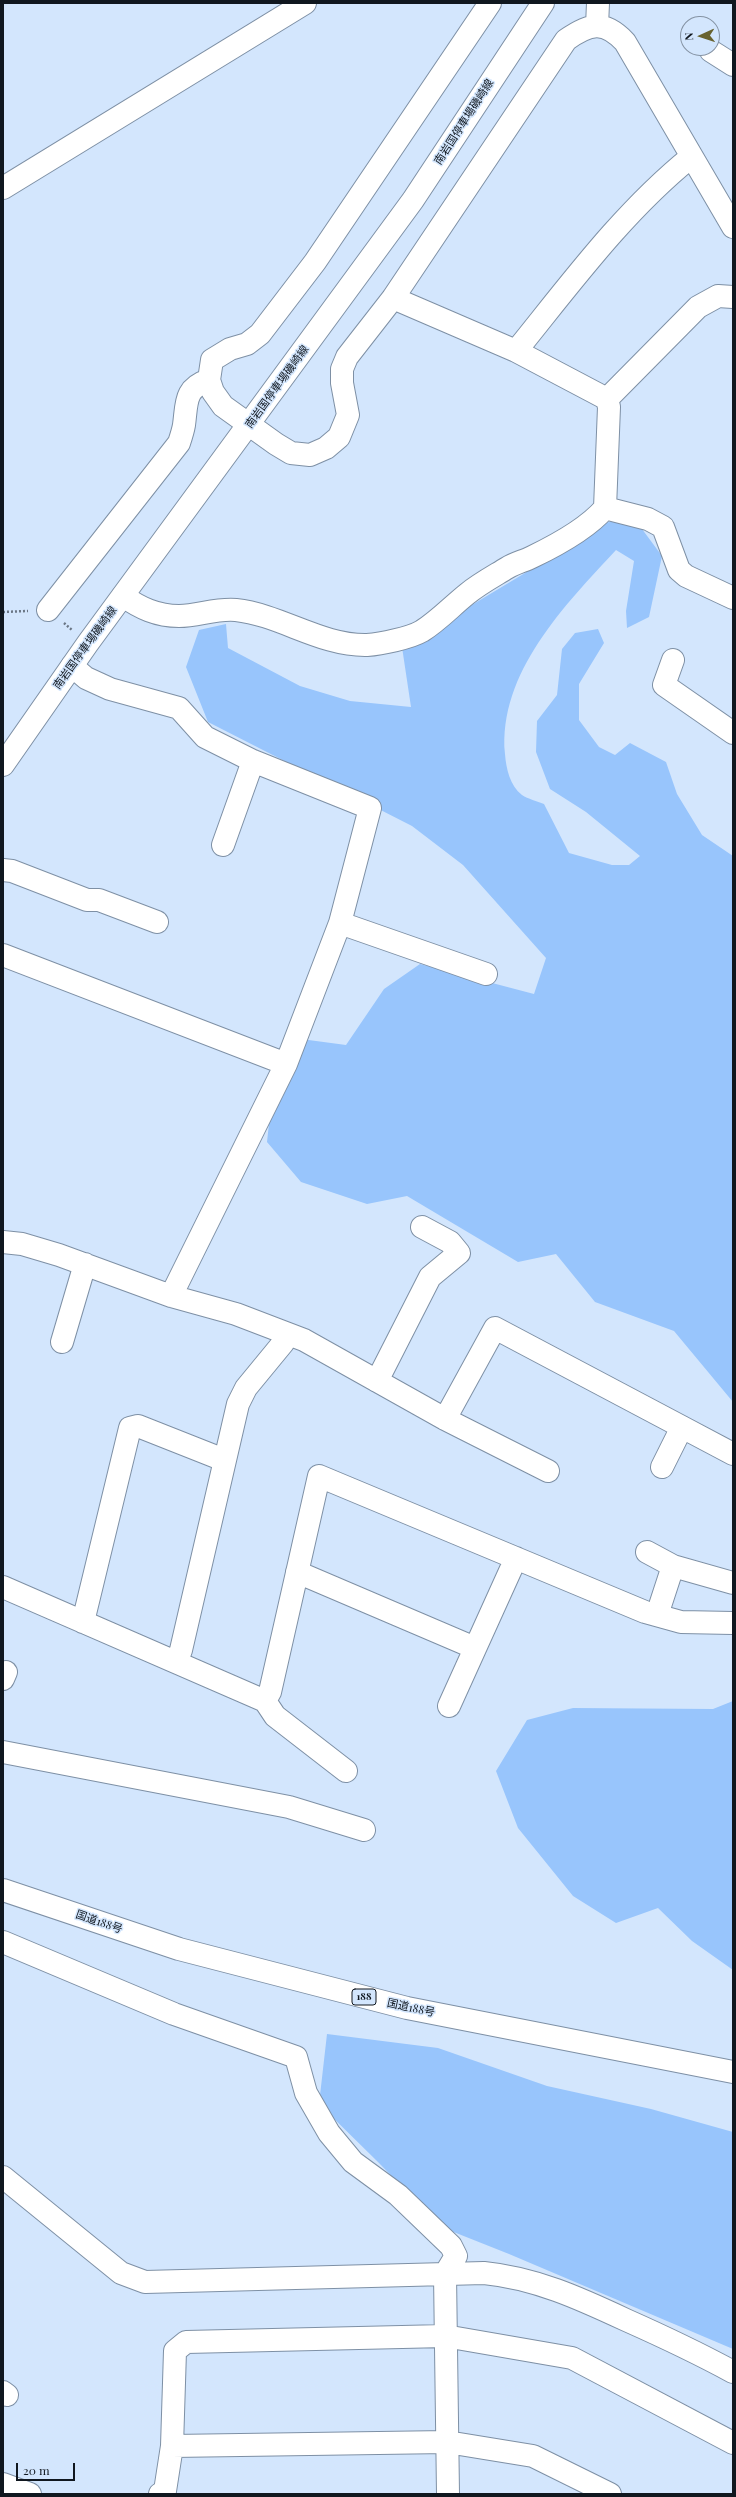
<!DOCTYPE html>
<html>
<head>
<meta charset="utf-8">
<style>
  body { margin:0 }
  #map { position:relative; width:736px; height:2497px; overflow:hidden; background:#d3e6fd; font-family:"Playfair Display",serif }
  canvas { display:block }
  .frame { position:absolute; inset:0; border:4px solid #10171f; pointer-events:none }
  .north { position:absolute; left:680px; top:16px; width:40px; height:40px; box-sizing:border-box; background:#d3e6fd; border:1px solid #8593a4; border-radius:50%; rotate:267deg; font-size:11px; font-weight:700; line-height:16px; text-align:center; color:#10171f }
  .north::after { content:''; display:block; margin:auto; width:14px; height:18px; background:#686330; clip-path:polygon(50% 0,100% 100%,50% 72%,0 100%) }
  .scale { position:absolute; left:16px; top:2463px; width:59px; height:18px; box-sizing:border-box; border:2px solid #10171f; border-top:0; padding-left:5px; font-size:12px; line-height:14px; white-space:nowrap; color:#10171f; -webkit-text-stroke:3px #d3e6fd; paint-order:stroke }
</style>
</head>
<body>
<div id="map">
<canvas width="736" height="2497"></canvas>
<div class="frame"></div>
<div class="north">N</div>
<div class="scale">20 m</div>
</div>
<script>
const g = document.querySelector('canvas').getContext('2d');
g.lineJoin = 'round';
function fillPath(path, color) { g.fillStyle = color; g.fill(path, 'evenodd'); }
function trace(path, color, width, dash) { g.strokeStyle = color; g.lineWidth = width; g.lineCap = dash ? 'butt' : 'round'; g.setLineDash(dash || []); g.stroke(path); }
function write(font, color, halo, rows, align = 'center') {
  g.font = font + ' "Playfair Display","Noto Sans JP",serif'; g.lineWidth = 3; g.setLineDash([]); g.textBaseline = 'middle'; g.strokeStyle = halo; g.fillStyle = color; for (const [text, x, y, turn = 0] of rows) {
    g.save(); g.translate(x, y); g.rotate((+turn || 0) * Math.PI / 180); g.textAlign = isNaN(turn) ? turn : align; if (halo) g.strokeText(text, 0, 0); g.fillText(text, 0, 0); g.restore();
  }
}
const green = new Path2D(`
  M625 521 642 529 662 556 649 617 627 628 626 611 634 561 616 550C565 605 498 673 505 754 506 768 510 786 522 795 528 799 537 801 544 804L569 853 612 865H629L640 856 586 812 550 789 536 752 537 721 557 695 562 649 575 633 598 629 604 643 579 684V720L599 747 615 755 630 743 666 762 677 794 702 835 733 856V1402L674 1331 595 1302 556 1254 518 1262 407 1196 367 1204 301 1182 267 1142 271 1105 301 1039 346 1045 384 989 420 964 534 994 546 958 463 865 412 826 208 722 186 667 199 630 226 624 228 648 300 686 350 701 411 707 402 647 525 573 596 523Z
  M733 1701V1970L692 1941 658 1908 616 1923 573 1896 518 1828 496 1771 527 1720 573 1708 713 1709Z
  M327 2034 438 2048 547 2086 651 2109 733 2132V2349L509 2254 441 2227 378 2162 319 2104Z`);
const path = new Path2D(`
  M3 612 28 611
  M64 623 72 630`);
const minor = new Path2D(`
  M490 3 315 262 260 334 247 344 230 349 212 360 209 380 213 392 223 406 276 444 291 453 310 455 326 448 339 437 348 415 342 383V369L347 357 393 298 566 40C590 23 604 20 625 42L733 227
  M597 26 598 3
  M711 51 733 65
  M3 188 305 3
  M393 298 516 351 607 399
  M516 351C571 283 623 212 691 157
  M607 399 609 407 605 508 648 519 663 527 679 570 686 576 733 598
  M607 399 698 307 718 296 733 297
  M123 596C140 608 157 616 179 616 198 616 216 608 236 610 281 615 321 646 367 645 381 644 410 638 422 631 438 621 452 606 467 594 479 584 494 576 507 568 515 563 524 561 532 557 557 545 587 529 605 508
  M48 610 179 443C181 437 183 431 184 425 187 403 184 388 209 380
  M673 660 664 685 733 733
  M72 666 86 678 110 689 179 708 205 737 253 761 370 808 340 923 286 1064 171 1296
  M223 845 253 761
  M3 870 12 871 87 900H99L157 922
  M340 923 486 974
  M3 955 286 1064
  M3 1242 22 1244 59 1255 171 1296 236 1314 304 1340 445 1419 548 1471
  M62 1342 85 1264
  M377 1381 430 1277 459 1253 450 1242 422 1227
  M445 1419 495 1328 682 1427
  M662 1467 682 1427 733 1454
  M647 1552 673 1566 657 1615
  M673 1566 733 1583
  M297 1572 475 1648
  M3 1587 265 1701 270 1692 319 1476 645 1612 681 1622 733 1623
  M83 1622 130 1428 138 1426 224 1460
  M177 1661 181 1650 238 1404 246 1388 283 1343 287 1334
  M3 1679 6 1672
  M265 1701 275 1716 346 1771
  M449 1706 516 1558
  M3 1752 289 1807 364 1830
  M3 1942 174 2014 296 2057 306 2093 329 2133 353 2162 398 2195 451 2246 456 2256 445 2274 448 2494
  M3 2177 121 2273 145 2282 484 2273C535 2278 579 2298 626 2320 662 2336 698 2353 733 2372
  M3 2392 7 2395
  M172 2446 447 2442 533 2456 610 2494
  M3 2484 30 2494
  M160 2494 165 2491 172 2446 175 2351 186 2342 445 2336 572 2358 733 2443`);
const major = new Path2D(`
  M3 765 88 643 413 200 543 3`);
const highway = new Path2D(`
  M3 1890 179 1949 407 2008 733 2072`);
const shields = [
  [364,1997,24]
];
const shieldNames = [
  ["188",364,1997]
];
const streetNames = [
  ["南岩国停車場磯崎線",464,122,-57],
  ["南岩国停車場磯崎線",277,387,-54],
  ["南岩国停車場磯崎線",85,648,-54],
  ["国道188号",99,1922,19],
  ["国道188号",411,2008,12]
];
fillPath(green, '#98c5fc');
trace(minor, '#7e90a5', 24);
trace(major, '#7e90a5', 24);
trace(highway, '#7e90a5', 24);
trace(path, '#6b7786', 2.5, [2, 2]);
trace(minor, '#fff', 22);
trace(major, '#fff', 22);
trace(highway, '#fff', 22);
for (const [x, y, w] of shields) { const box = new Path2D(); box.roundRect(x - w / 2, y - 8, w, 16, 3); g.fillStyle = '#d3e6fd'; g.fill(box); trace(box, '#10171f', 1); }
write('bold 10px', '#10171f', null, shieldNames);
write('11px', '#10171f', '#d3e6fd', streetNames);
</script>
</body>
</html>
